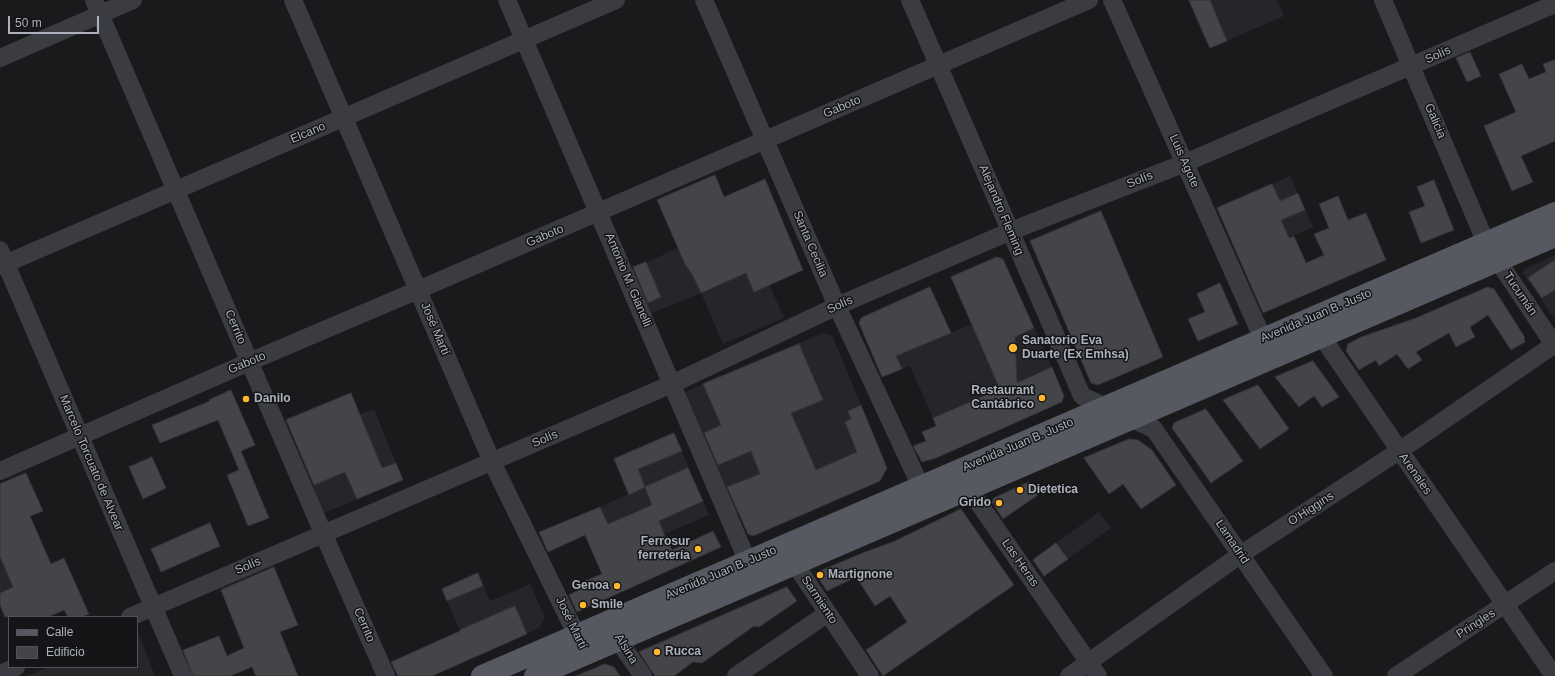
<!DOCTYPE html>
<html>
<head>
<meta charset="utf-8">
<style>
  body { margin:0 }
  #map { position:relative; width:1555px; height:676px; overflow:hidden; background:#1a1a1c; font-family:Arial,sans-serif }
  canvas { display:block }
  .legend { position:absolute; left:8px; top:616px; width:130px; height:52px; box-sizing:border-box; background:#151517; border:1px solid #515359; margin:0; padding:5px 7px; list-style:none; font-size:12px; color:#acb1bd }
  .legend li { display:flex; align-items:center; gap:8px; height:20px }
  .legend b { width:20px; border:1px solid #515359 }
  .scale { position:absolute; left:8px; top:16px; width:91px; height:18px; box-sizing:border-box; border:2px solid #acb1bd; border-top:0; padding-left:5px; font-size:12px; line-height:14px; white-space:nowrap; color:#acb1bd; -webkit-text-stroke:3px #151517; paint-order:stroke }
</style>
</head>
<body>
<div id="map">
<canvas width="1555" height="676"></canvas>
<ul class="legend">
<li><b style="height:5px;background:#565961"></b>Calle</li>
<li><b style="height:11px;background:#444549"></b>Edificio</li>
</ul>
<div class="scale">50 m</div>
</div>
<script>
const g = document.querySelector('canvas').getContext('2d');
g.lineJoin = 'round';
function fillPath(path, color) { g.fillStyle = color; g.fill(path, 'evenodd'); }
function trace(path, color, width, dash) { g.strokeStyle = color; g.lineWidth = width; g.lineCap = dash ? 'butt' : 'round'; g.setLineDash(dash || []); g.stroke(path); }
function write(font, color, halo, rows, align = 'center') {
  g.font = font + ' Arial,sans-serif'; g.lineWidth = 3; g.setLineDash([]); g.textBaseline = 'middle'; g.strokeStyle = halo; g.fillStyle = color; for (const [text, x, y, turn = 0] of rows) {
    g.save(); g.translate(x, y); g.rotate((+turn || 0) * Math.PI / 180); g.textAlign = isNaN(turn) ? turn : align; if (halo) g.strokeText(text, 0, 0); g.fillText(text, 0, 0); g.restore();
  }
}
const built = new Path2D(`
  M1189 0H1277L1284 16 1210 48Z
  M715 175 724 197 765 179 803 270 769 284 784 318 723 344 701 293 650 314 631 269 678 248 657 200Z
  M1290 176 1313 227 1239 259 1217 208Z
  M1555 255V317H1553L1523 273 1525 269Z
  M997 257 1003 259 1052 367 1035 414 1000 389 933 418 910 366 882 377 859 323 861 318 930 287 950 333 972 324 951 277Z
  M823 333 832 335 877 444 816 470 830 503 799 517 787 491 735 514 685 397 687 391Z
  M351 393 360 414 374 409 403 480 324 513 286 420Z
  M674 433 709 515 646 542 634 513 608 524 600 507 629 494 614 459Z
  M1099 512 1111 528 1044 576 1033 560Z
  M0 557 13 587 0 592Z
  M478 573 490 601 530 584 545 617 539 628 472 658 442 589Z
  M137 629 155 676H27L48 667H137Z`);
const building = new Path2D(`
  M1189 0H1210L1227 41 1210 48Z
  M1470 52 1481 76 1467 82 1456 58Z
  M1555 60V141L1521 156 1533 182 1512 191 1484 126 1516 112 1499 74 1522 64 1529 79 1546 72 1543 64Z
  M715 175 724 197 765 179 803 270 754 292 746 273 701 293 693 276 685 264 657 200Z
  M1434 180 1454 230 1421 243 1409 212 1425 206 1417 187Z
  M1272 184 1280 201 1298 193 1305 210 1281 220 1289 238 1294 236 1306 263 1324 255 1314 234 1329 228 1319 204 1338 196 1348 220 1366 213 1386 260 1263 313 1217 208Z
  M1101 211 1163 357 1098 385 1091 383 1030 241Z
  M997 257 1003 259 1034 328 1015 337 1017 383 1052 367 1064 396 1062 402 936 458 922 462 913 446 926 441 922 432 936 426 933 418 1000 389 951 277Z
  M1555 260V290L1542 298 1528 278Z
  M646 262 661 297 648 303 633 267Z
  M1220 283 1238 324 1198 341 1188 319 1205 312 1197 294Z
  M930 287 951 333 896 356 902 369 882 377 859 323 861 318Z
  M1488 287 1494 289 1524 336 1525 342 1511 350 1488 315 1470 327 1475 337 1456 347 1449 333 1416 352 1422 360 1408 369 1397 354 1379 366 1376 360 1359 370 1346 351 1348 344 1361 337 1416 318Z
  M799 344 823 400 791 413 816 470 857 452 845 422 851 419 848 411 861 405 887 468 880 481 753 536 748 534 727 487 760 474 751 451 718 465 704 433 721 425 703 384Z
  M1313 361 1339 397 1322 407 1314 396 1299 407 1275 377Z
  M1258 385 1289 429 1260 449 1223 400Z
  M231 390 255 445 241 451 269 518 248 526 227 475 239 470 218 420 160 443 152 425 210 401 209 400Z
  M351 393 382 468 396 463 403 480 357 499 345 472 314 485 286 420Z
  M1206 409 1243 461 1211 483 1172 428 1174 423Z
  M674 433 682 451 638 469 645 487 629 495 614 459Z
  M1129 439 1138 440 1152 450 1176 485 1141 509 1123 484 1109 494 1084 458Z
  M152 457 166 488 143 499 129 467Z
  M688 468 703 501 659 521 664 534 672 550 713 531 721 547 577 612 569 595 587 586 585 581 602 574 585 535 548 552 539 532 600 507 608 524 634 513 652 505 645 487Z
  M26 473 43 511 30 516 51 564 64 558 89 614 82 617H68L64 610 48 617H5L0 605V593L13 587 0 557V484Z
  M1029 482 1038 495 1003 519 992 502 994 498Z
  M961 509 1014 585 883 676 866 650 907 622 890 596 875 606 856 577 827 591 815 573 865 552 895 541Z
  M210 523 220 546 161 572 151 549Z
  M1056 543 1068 559 1044 576 1033 560Z
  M274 567 298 625 280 632 298 676H256L252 667 230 676H193L183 650 219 636 227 656 244 648 221 590Z
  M478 573 483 586 447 601 442 589Z
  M787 587 797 601 759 627 754 626 702 663 693 662 674 676H655L639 652Z
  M515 606 527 634 432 676H398L391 662 460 631V630Z
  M605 664 614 667 620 676H576Z`);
const minor = new Path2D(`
  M94 0 323 533 386 676
  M293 0 492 462 582 646
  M507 0 748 562 795 564 870 676
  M704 0 837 306 921 487 969 489 1098 676
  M910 0 1082 396 1154 429 1324 676
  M1112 0 1263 339H1275
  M1383 0 1486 243 1555 346
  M0 58 133 0
  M0 250 183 676
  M0 266 616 0
  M1308 337H1322L1554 676
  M0 471 249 362 418 290 1089 0
  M130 617 672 384 837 306 1011 231 1185 163 1555 4
  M613 628 618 640 643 676
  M0 674 16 667
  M736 676 828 613
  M1069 676 1240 555 1399 451 1555 344
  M1396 676 1555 571`);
const major = new Path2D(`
  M482 676 1555 213
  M535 676 1555 236`);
const markers = [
  [1013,348,5,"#feb830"],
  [1042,398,4,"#feb830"],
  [246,399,4,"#feb830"],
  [1020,490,4,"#feb830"],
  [999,503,4,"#feb830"],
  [698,549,4,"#feb830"],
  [820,575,4,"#feb830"],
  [617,586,4,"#feb830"],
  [583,605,4,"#feb830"],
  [657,652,4,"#feb830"]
];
const streetNames = [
  ["Solís",1438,55,-24],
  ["Gaboto",842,107,-23],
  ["Galicia",1435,121,67],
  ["Elcano",308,133,-23],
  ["Luis Agote",1184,161,66],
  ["Solís",1140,180,-22],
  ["Alejandro Fleming",1001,210,67],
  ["Gaboto",545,236,-23],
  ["Santa Cecilia",810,244,67],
  ["Antonio M. Gianelli",628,280,67],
  ["Tucumán",1520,294,56],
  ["Solís",840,305,-24],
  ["Avenida Juan B. Justo",1316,316,-23],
  ["Cerrito",235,327,67],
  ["José Martí",435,329,67],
  ["Gaboto",247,363,-23],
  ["Solís",545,439,-23],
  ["Avenida Juan B. Justo",1018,445,-23],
  ["Marcelo Torcuato de Alvear",91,463,67],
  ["Arenales",1415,474,55],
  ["O'Higgins",1311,509,-33],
  ["Lamadrid",1232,542,56],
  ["Las Heras",1020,563,55],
  ["Solís",248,566,-23],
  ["Avenida Juan B. Justo",721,573,-23],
  ["Sarmiento",819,600,56],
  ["José Martí",571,623,64],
  ["Pringles",1476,624,-33],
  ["Cerrito",364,625,66],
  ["Alsina",626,649,58]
];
const poiNames = [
  ["Sanatorio Eva",1022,341],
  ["Duarte (Ex Emhsa)",1022,355],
  ["Restaurant",1034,391,"right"],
  ["Cantábrico",1034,405,"right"],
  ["Danilo",254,399],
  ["Dietetica",1028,490],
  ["Grido",991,503,"right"],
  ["Ferrosur",690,542,"right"],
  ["ferretería",690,556,"right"],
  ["Martignone",828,575],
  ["Genoa",609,586,"right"],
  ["Smile",591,605],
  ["Rucca",665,652]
];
fillPath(built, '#26262a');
fillPath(building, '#444549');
trace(building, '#343439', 1);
trace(minor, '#3a3c42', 18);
trace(major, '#565961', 22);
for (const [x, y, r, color] of markers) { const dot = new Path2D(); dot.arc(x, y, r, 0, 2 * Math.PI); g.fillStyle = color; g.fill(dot); trace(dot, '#151517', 1.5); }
write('12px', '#acb1bd', '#151517', streetNames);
write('bold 12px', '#acb1bd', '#151517', poiNames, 'left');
</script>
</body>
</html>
